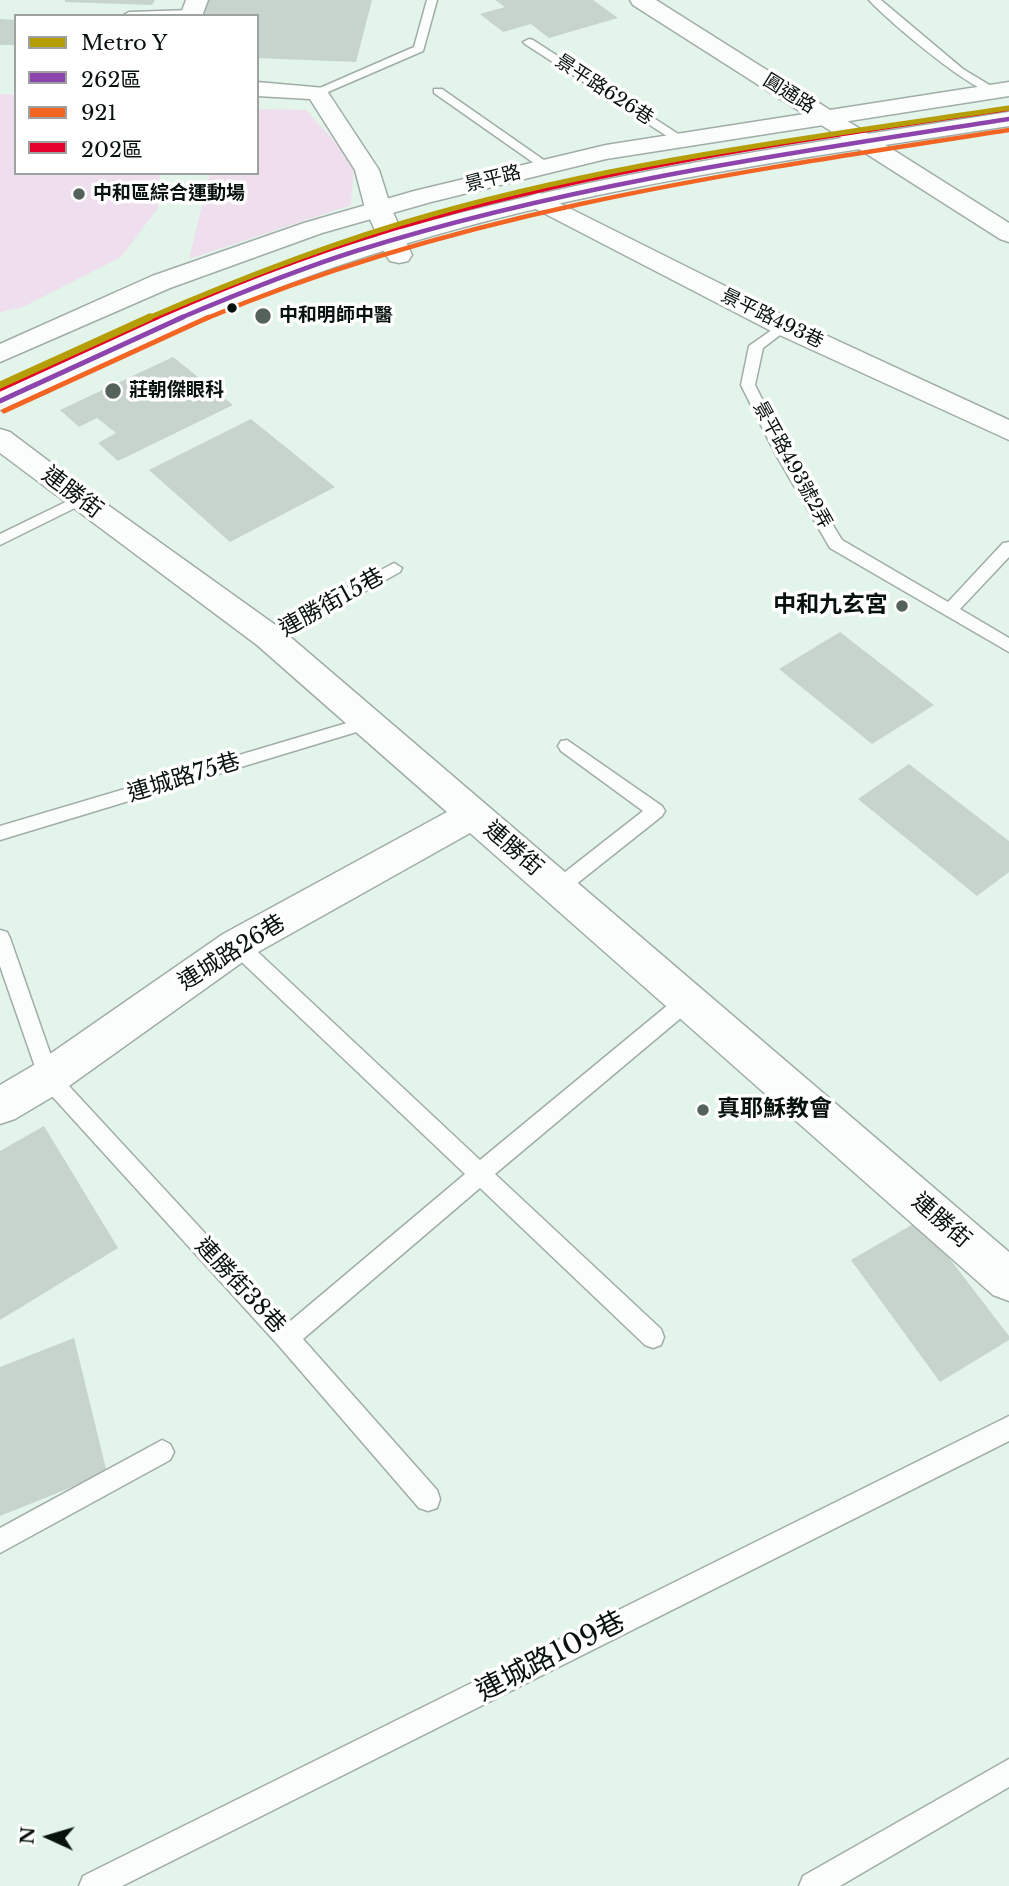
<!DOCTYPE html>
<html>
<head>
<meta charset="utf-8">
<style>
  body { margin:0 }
  #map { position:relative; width:1009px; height:1886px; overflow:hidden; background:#e3f4eb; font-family:"Libre Baskerville","Noto Sans TC",serif }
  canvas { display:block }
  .legend { position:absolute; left:14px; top:14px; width:245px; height:161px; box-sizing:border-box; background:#fff; border:2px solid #9da19f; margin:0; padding:9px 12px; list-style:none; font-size:21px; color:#09130e }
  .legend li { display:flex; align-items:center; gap:14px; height:35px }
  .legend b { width:35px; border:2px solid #9da19f }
  .north { position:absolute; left:14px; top:1802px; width:70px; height:70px; -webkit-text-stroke:5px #fff; paint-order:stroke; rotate:274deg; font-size:19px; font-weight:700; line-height:28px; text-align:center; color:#09130e }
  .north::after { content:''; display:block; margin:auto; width:24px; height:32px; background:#09130e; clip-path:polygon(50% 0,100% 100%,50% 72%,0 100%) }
</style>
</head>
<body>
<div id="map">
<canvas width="1009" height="1886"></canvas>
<ul class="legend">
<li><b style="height:9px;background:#b59e04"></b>Metro Y</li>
<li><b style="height:9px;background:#8e44ad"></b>262區</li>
<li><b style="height:9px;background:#f26522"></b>921</li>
<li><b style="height:9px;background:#e4002b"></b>202區</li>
</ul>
<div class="north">N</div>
</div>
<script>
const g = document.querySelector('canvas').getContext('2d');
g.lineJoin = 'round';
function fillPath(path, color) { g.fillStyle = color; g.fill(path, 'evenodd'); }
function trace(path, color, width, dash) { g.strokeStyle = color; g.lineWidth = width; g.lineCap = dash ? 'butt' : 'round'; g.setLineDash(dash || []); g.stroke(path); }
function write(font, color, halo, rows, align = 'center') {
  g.font = font + ' "Libre Baskerville","Noto Sans TC",serif'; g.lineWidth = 7; g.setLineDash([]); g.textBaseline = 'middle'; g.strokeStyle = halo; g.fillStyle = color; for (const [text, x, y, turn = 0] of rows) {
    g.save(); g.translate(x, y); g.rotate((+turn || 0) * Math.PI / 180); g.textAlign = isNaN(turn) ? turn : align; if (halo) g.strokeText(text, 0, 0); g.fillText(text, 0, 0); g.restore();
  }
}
const green = new Path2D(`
  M0 94 16 95V173H160L158 208 121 257 23 307 0 312Z
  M257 109 306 110 354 163 351 205 189 259 210 173H257Z`);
const building = new Path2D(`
  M65 0H155L152 5 65 2Z
  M207 0H372L356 62 257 58V16H201Z
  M495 0H593L618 18 549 38 531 24 503 32 480 14 505 7Z
  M0 19 16 20V45H0Z
  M173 357 233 405 118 461 98 443 116 433 97 418 79 427 60 410Z
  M251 419 335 487 230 542 149 470Z
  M840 632 934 705 872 744 779 669Z
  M909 764 1009 841V872L977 896 858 799Z
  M44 1126 118 1248 0 1320V1151Z
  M920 1220 1009 1336V1340L940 1382 851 1260Z
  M74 1338 107 1473 0 1516V1367Z`);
const service = new Path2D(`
  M427 0H437L423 51 321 95H313V91L414 47Z
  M869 0H881L963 69 996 89V93C976 96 885 18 869 0Z
  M192 10 197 13 196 15H124L129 12Z
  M529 39 533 40 686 139 676 142 525 44 523 42Z
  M434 89H442L551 165 541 168 434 93Z
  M783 322 790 326 788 329 763 348 755 385 789 453 842 540 948 602 1003 543 1009 542V557L960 609 1009 638V652L830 548 775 453 741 385 749 346Z
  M80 495 88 500 85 503 0 545V534Z
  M394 563 402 568 400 572 275 641 269 643 261 637 263 633Z
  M367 717 373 719 376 723 373 727 0 840V826Z
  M567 740 662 806 665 811 662 816 565 893 558 895 551 893 549 888 551 883 643 811 561 751 558 746 561 741Z
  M0 930 7 932 10 938 57 1073 288 1323 465 1174 230 951 227 945 230 939 237 937 244 939 480 1160 680 995 687 993 694 995 697 1001 694 1007 495 1174 661 1329 664 1337 661 1345 653 1348 645 1345 480 1188 303 1339 437 1490 440 1499 437 1508 428 1511 419 1508 279 1346 41 1084 0 966Z
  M1009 1416V1441L122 1886H79L83 1876Z
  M162 1440 170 1444 174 1452 170 1460 0 1553V1528Z
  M1009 1759V1787L840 1886H799L803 1876Z`);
const minor = new Path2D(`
  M186 0H208L202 16H180Z
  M257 82 325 88 379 170 391 208 412 255 408 261 399 263 390 261 386 255 365 208 355 170 310 99 257 96Z
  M539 193 793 320 1009 420V440L773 332 530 206 526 201 530 196Z
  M0 429 10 432 91 493 281 629 1009 1252V1301L993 1295 470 833 251 956 62 1091 15 1119 0 1124V1085L34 1065 223 934 447 812 257 645 0 453Z`);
const tertiary = new Path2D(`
  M630 0H656L1009 223V242L1000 239 633 5Z`);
const secondary = new Path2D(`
  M1009 82V96L606 159 431 202 322 233 170 288 0 362V344L152 276 304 223 414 191 606 145Z
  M1009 112V126C792 160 570 188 361 258 282 284 206 316 130 351 92 369 39 400 0 410V390C114 338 227 284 346 246 562 177 786 147 1009 112Z`);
const bus1Far1 = new Path2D(`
  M178 319C237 294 296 270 356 251 569 184 790 153 1009 119`);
const bus1 = new Path2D(`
  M0 401 183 317`);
const bus2Far1 = new Path2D(`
  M205 319C460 211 737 172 1009 130`);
const bus2 = new Path2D(`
  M4 411 209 317`);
const bus3Far1 = new Path2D(`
  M153 319C243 279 335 244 431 218 619 165 814 138 1007 109`);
const bus3 = new Path2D(`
  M0 389 157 317`);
const metro1Far1 = new Path2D(`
  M146 319C239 279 333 242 430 215 619 161 815 137 1009 108`);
const metro1 = new Path2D(`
  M0 385 150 317`);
const markers = [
  [79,194,7,"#55625b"],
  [232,308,6,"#09130e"],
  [263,316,9,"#55625b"],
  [113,391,9,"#55625b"],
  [902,606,7,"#55625b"],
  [703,1110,7,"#55625b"]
];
const farStreetnames = [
  ["景平路626巷",604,90,33],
  ["圓通路",789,94,32],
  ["景平路",493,179,-14],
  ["景平路493巷",772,319,26],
  ["景平路493號2弄",792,465,61]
];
const farPoinames = [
  ["中和區綜合運動場",93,194],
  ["中和明師中醫",279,316],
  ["莊朝傑眼科",129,391]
];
const streetNames = [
  ["連勝街",72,493,37],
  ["連勝街15巷",332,603,-29],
  ["連城路75巷",184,778,-17],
  ["連勝街",513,849,41],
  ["連城路26巷",232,953,-32],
  ["連勝街",941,1221,41],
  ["連勝街38巷",240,1286,47]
];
const poiNames = [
  ["中和九玄宮",888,606],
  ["真耶穌教會",717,1110,"left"]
];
const nearStreetnames = [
  ["連城路109巷",551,1657,-27]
];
fillPath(green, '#efdeed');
fillPath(building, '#c6d4cd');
trace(service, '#a0ada6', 3);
trace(minor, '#a0ada6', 3);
trace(tertiary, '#a0ada6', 3);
trace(secondary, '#a0ada6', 3);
fillPath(service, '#fbfdfc');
fillPath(minor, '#fbfdfc');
fillPath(tertiary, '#fbfdfc');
fillPath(secondary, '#fbfdfc');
trace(bus1Far1, '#8e44ad', 4.5);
trace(bus1, '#8e44ad', 5);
trace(bus2Far1, '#f26522', 4.5);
trace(bus2, '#f26522', 5);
trace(bus3Far1, '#e4002b', 4.5);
trace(bus3, '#e4002b', 5);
trace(metro1Far1, '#b59e04', 5);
trace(metro1, '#b59e04', 7);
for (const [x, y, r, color] of markers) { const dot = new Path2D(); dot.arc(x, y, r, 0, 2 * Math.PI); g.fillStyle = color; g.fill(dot); trace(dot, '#fff', 2.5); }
write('19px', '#09130e', '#fff', farStreetnames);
write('bold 19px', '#09130e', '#fff', farPoinames, 'left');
write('23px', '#09130e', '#fff', streetNames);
write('bold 23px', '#09130e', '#fff', poiNames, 'right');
write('28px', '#09130e', '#fff', nearStreetnames);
</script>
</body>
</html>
